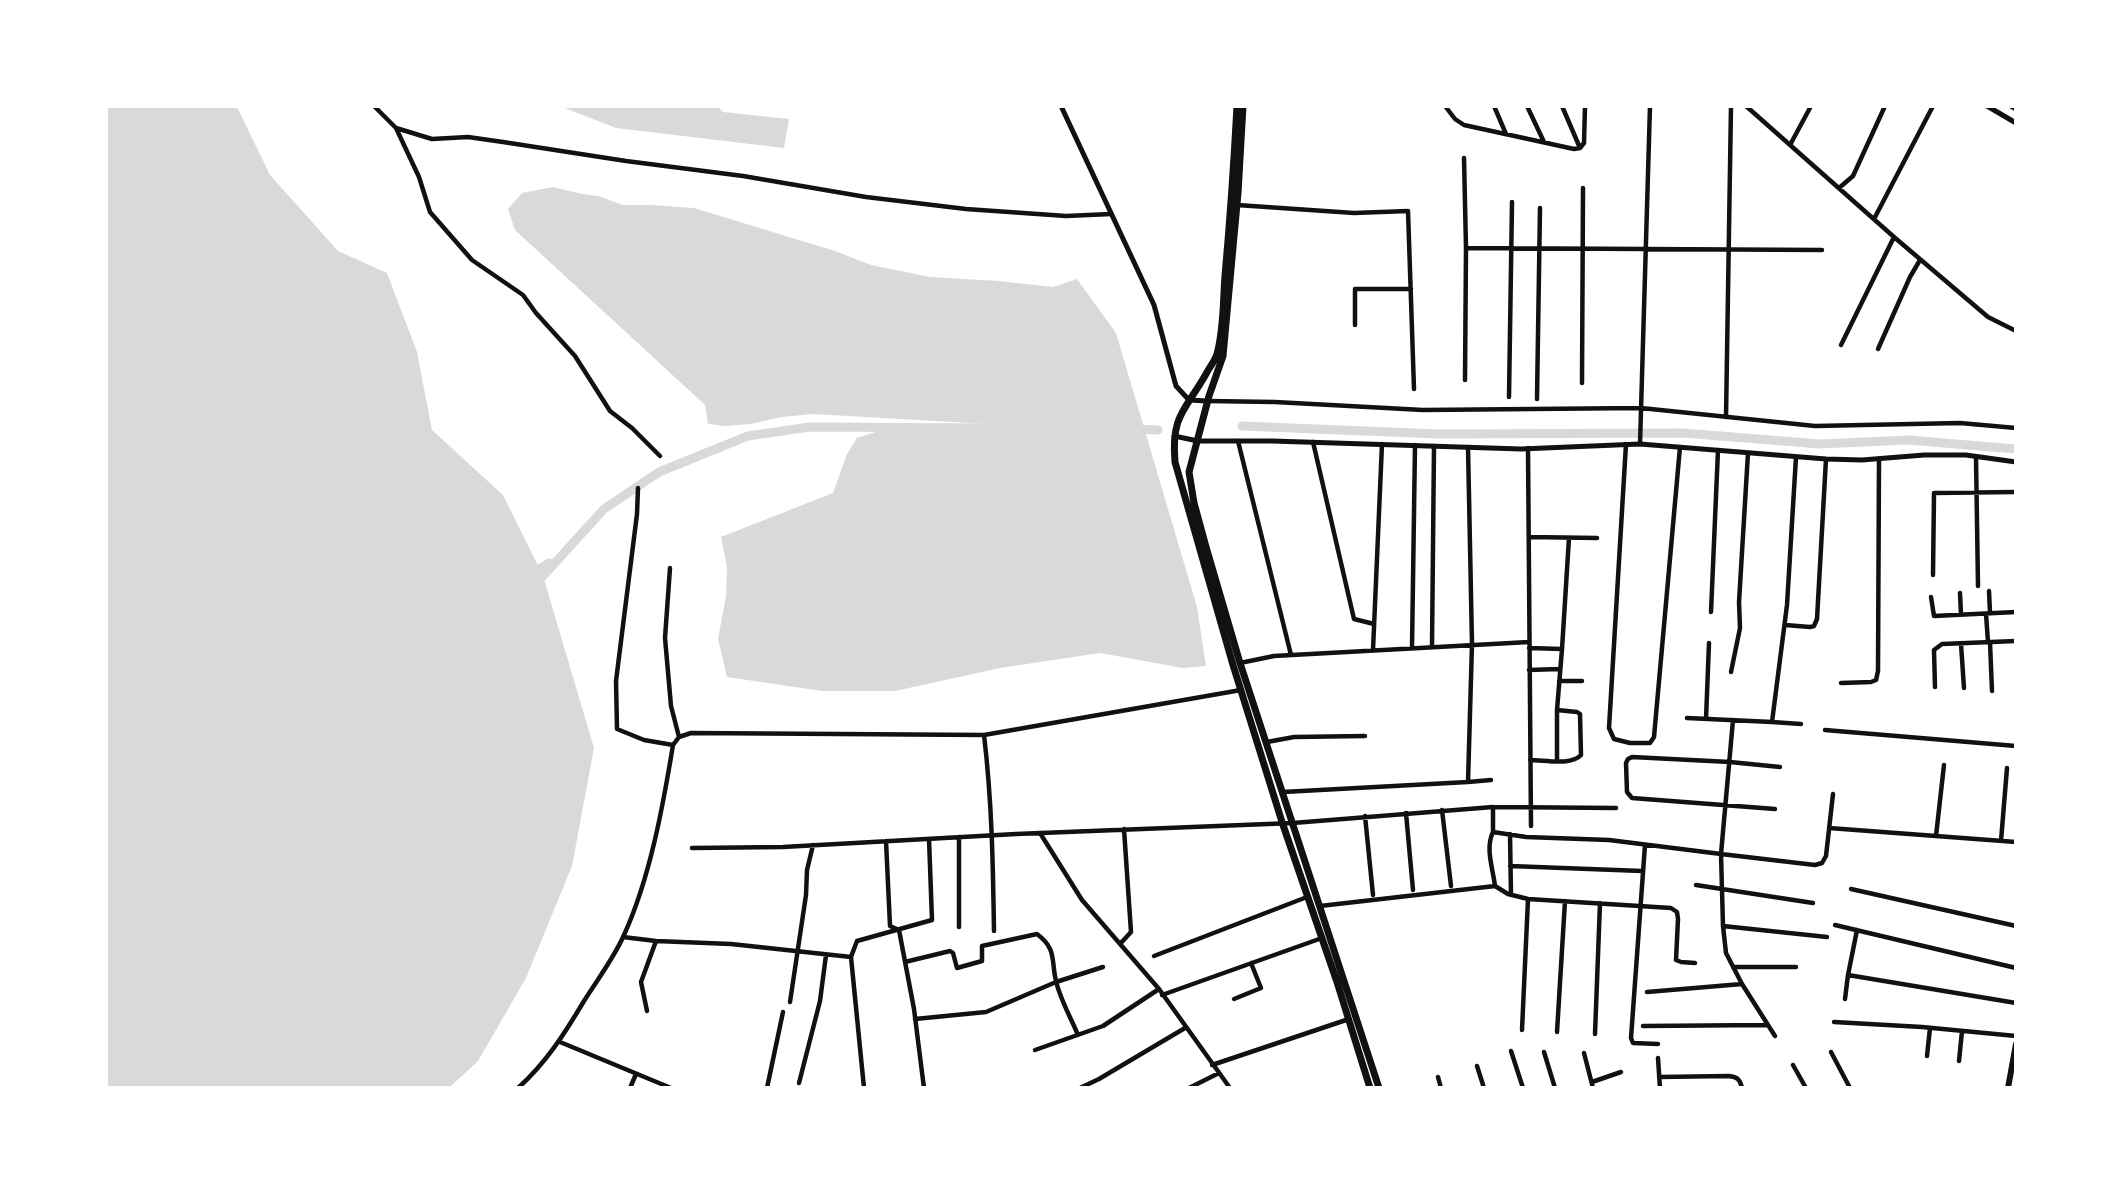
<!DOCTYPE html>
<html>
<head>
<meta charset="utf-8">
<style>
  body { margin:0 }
  #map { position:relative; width:2122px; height:1194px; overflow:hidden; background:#fff; font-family:Raleway,sans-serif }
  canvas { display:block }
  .frame { position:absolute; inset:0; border:108px solid #fff; pointer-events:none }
</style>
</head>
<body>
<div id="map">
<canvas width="2122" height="1194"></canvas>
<div class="frame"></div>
</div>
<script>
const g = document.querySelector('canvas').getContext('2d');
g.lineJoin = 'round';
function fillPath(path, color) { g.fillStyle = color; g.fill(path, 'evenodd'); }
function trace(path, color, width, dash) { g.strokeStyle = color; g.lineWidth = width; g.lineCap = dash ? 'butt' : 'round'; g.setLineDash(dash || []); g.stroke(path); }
const water = new Path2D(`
  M107 106 237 107 270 175 338 251 387 273 417 352 432 430 503 495 543 576 594 748 572 866 526 978 478 1061 450 1087H107Z
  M562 107H718L723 112 789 119 784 148 616 128Z
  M553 187 582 194 598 196 623 205H650L694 208 835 251 871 265 930 277 998 281 1053 287 1077 279 1116 333 1197 607 1206 666 1183 668 1100 653 1000 668 895 691H822L727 677 718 639 726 596 727 567 721 537 833 493 847 454 857 438 879 431 985 432 987 424 813 414 782 417 750 424 725 426 708 424 705 405 515 230 508 209 522 193Z`);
const canal = new Path2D(`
  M1242 426 1439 434 1683 433 1820 444 1908 440 2016 449
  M1135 429 1158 430
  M529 575 549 563 543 576 604 509 659 472 748 436 810 427 998 428`);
const minor = new Path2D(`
  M374 106 396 128
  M1445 106 1455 119 1464 125 1574 149 1580 148 1584 143 1585 106
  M1494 106 1506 134
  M1527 106 1544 142
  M1562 106 1580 148
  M1746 106 1894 237 1988 317 2016 331
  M1790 145 1811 106
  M1464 158 1466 248 1465 380
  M1839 188 1853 176 1885 106
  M1237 205 1354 213 1408 211 1414 389
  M1874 219 1933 106
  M1466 248 1822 250
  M1355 325V289H1411
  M1841 345 1894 237
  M1878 349 1910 277 1920 260
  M1582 383 1583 188
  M1509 397 1512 202
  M1537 399 1540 208
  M1207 401 1275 402 1423 410 1641 408 1815 426 1960 423 2016 428
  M1726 417 1731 106
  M1238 441 1291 655
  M1313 442 1354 619 1374 624
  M1626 444 1609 728 1614 739 1630 743H1650L1654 737 1680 447
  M1640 444 1650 106
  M1528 448 1531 826
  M660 456 632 428 610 411 575 356 536 313 523 295 472 260 430 212 419 177 396 128 432 139 468 137 503 142 626 161 743 176 866 197 966 209 1066 216 1111 214
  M1796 457 1787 605 1772 722 1801 724
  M1976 457 1978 586
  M638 488 637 514 616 681 617 729 644 740 673 745
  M1529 537 1597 538
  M670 568 665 638 671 706 679 737
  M1933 575 1934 493 2016 492
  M1989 591 1990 613
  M1960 593 1961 615
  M1931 597 1934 616 2016 612
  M1711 612 1718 450
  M1986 614 1988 642
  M1785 625 1810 627 1814 626 1817 619 1826 459
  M1990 642 1992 691
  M1961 644 1964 688
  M1432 647 1434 446
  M1412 648 1415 445
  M1529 648 1562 649 1557 710 1577 712 1580 714 1581 755C1571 766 1545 760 1530 760
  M1562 649 1569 538
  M1373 650 1382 444
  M1240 663 1274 656 1529 642
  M1529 670 1559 669
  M1731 672 1740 628 1739 602 1748 453
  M1559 681H1582
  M1841 683 1871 682 1876 680 1878 671 1879 459
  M1935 687 1934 650 1942 644 2016 641
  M1687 718 1772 722
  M1706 719 1709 643
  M1825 730 2016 746
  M984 735C992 801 993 866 994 931
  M1267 742 1294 737 1365 736
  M1557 761V710
  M1468 782 1491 780
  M1283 792 1468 782 1472 644 1468 447
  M1493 807 1616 808
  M1775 809 1632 798 1627 792 1626 763 1628 759 1632 757 1730 762 1780 767
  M1442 810 1451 886
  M1406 813 1413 890
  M1365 816 1373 895
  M1829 828 2016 842
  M1493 832C1485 848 1493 869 1495 886L1508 894 1528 899 1671 908 1677 912 1678 919 1676 960 1681 962 1695 963
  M1040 833 1082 900 1159 989 1230 1088
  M1510 834 1511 895
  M1936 836 1944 765
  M959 837V927
  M886 841 890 926 899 930 914 1009 924 1088
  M2001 841 2007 768
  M1645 845 1631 1038 1633 1043 1658 1044
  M692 848 783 847 1016 834 1293 823 1493 807V832L1526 837 1609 840 1721 854 1733 720
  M1510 866 1642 871
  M1696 885 1813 903
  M1851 889 2016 926
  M1320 906 1495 886
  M1835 925 2016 968
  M1723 926 1827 937
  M623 937 656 941 731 944 851 957
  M1120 944 1131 932 1124 829
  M1154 956 1307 897
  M905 962 950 951 953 953 957 968 982 961V946L1037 934C1057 949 1051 960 1056 981 1060 999 1071 1018 1078 1035
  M1733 967H1796
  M1848 975 2016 1003
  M1647 992 1742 984
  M1162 995 1322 938
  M1234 999 1261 988 1251 963
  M1845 999 1848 975 1857 930
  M790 1002 806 895 807 870 813 845
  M647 1011 641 982 656 941
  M915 1019 986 1012 1056 982 1103 967
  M1834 1022 1922 1027 2016 1036
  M1643 1026 1768 1025
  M1522 1030 1528 899
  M1557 1032 1565 901
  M1595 1034 1600 903
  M1775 1036 1742 984 1726 953 1723 926 1721 854 1815 865 1822 863 1826 856 1833 794
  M560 1042 671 1088
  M1035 1050 1103 1026 1159 989
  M1511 1051 1523 1088
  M1544 1052 1555 1088
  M1831 1052 1850 1088
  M1584 1053 1593 1088
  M1927 1056 1930 1028
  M1658 1058 1660 1088
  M1959 1061 1962 1031
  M1212 1065 1349 1019
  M1793 1065 1806 1088
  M1477 1066 1484 1088
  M1438 1077 1441 1088
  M1659 1077 1729 1076C1737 1077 1740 1079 1742 1088
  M1592 1082 1621 1072
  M799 1083 820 1001 826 955
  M518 1088C546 1063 565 1033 584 1001 597 980 614 958 624 935 650 878 663 806 673 745L679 737 691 733 984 735 1241 690
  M630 1088 636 1074
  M767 1088 783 1012
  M864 1088 851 957 857 941 932 920 929 839
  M1080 1088 1099 1079 1185 1028
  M1189 1088 1219 1073`);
const tertiary = new Path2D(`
  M1061 106 1154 305 1176 386 1189 400 1207 401
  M1987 106 2016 123
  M2011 106 2016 109
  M1174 436 1198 441H1272L1521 449 1640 444 1826 459 1862 460 1924 455H1966L2016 462`);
const secondary = new Path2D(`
  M2008 1088 2016 1044`);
const primary = new Path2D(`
  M1237 106C1234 163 1230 220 1225 276 1223 301 1224 329 1217 354 1215 361 1209 368 1206 374 1185 411 1171 415 1175 462L1233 665 1282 822 1337 982 1370 1088
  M1243 106 1238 193 1223 356 1209 396 1189 472 1194 503 1206 547 1240 663 1379 1088`);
fillPath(water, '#d9d9d9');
trace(canal, '#d9d9d9', 9);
trace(minor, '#111', 4.5);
trace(tertiary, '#111', 5);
trace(secondary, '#111', 6);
trace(primary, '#111', 7);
</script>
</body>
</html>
